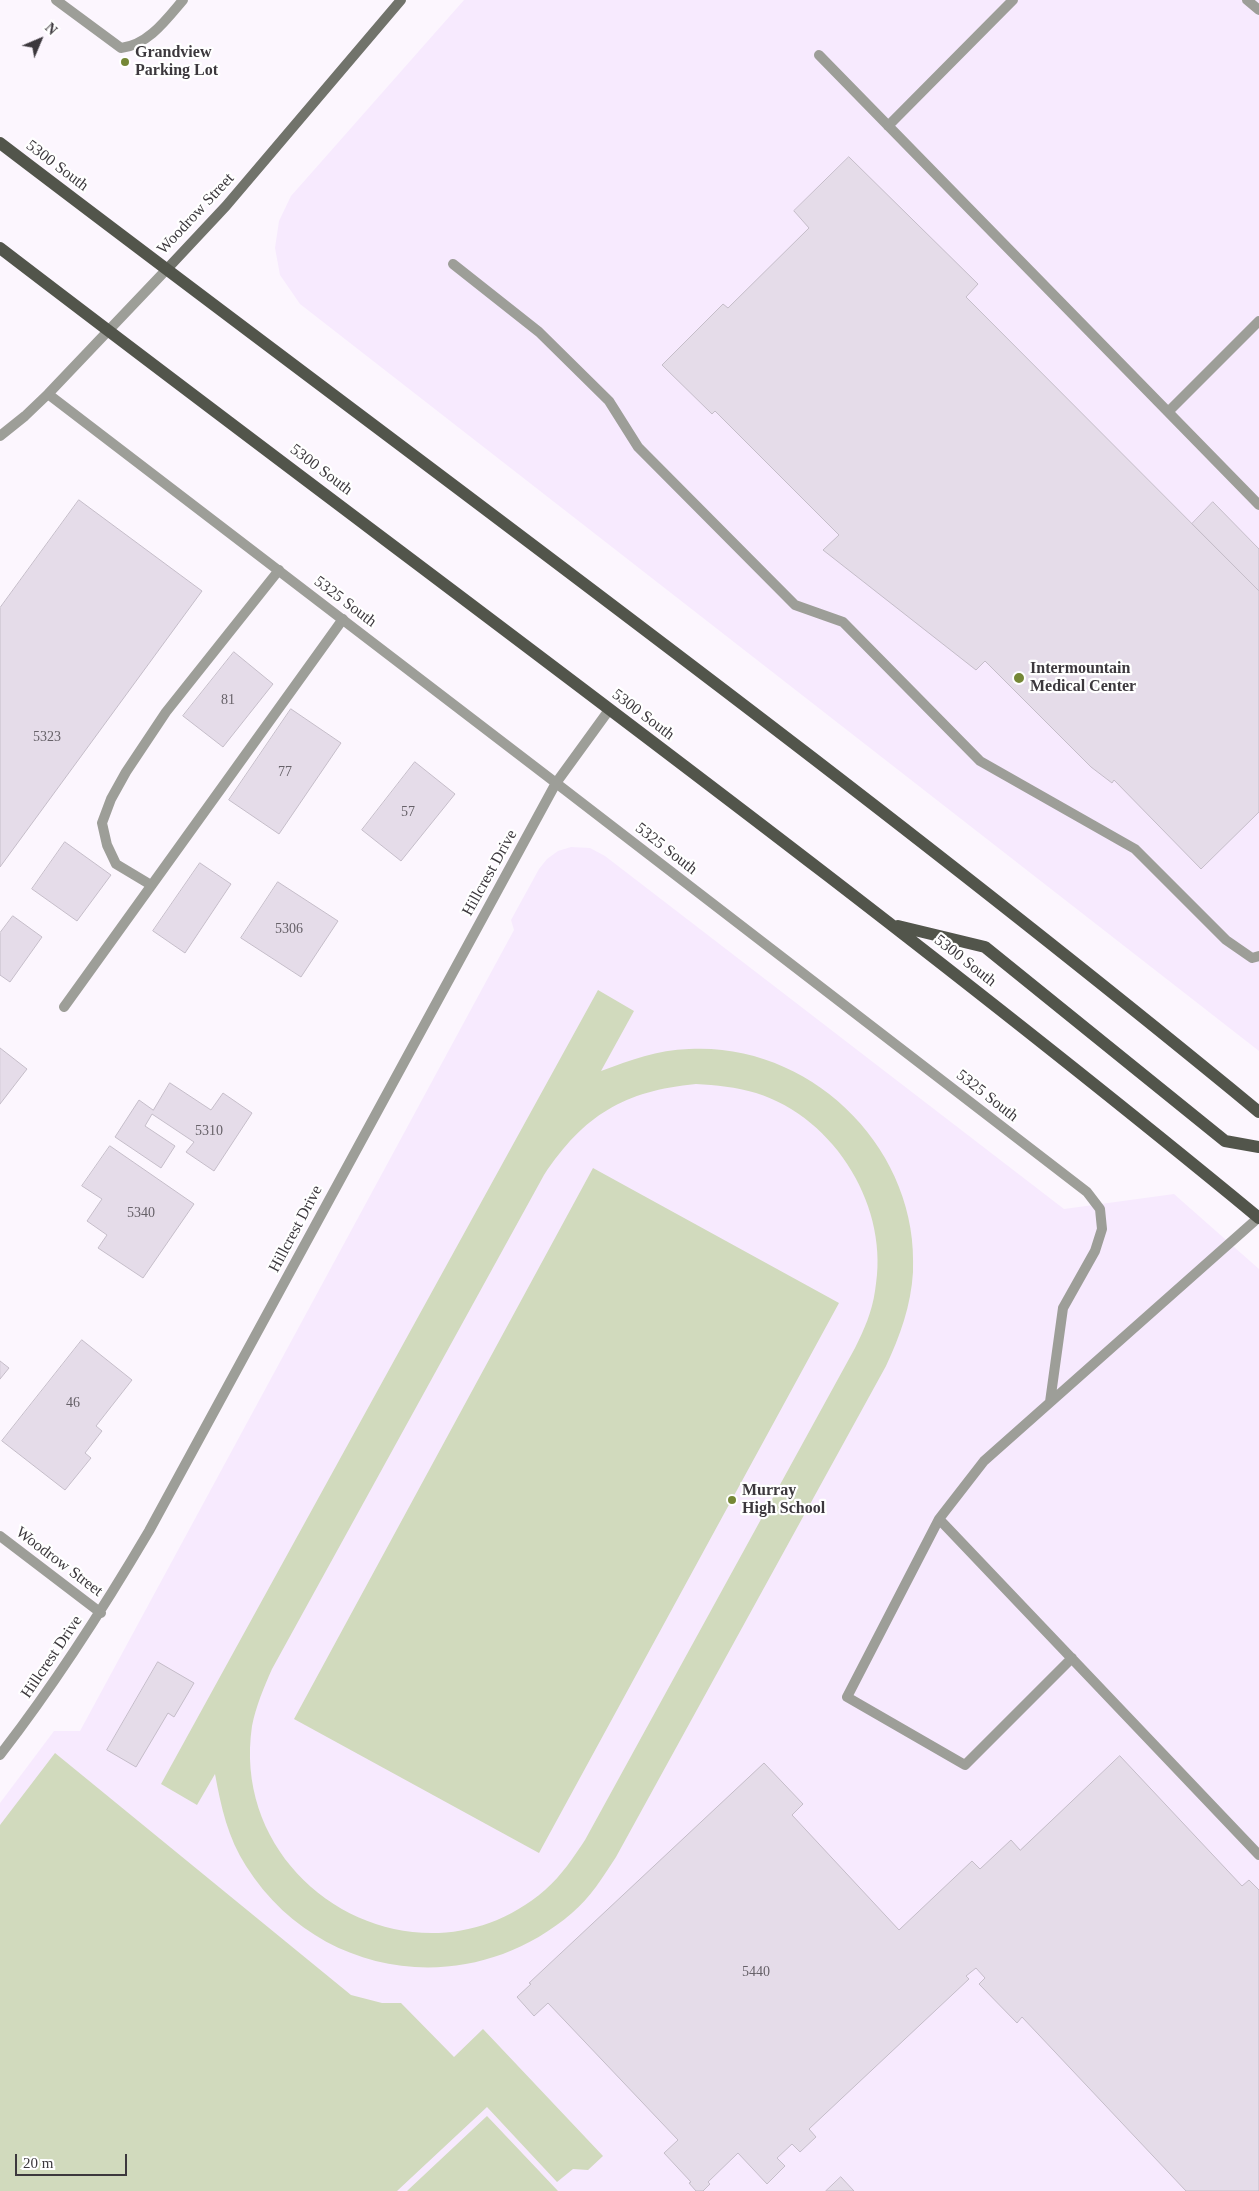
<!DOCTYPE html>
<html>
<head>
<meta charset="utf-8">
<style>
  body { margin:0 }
  #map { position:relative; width:1259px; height:2191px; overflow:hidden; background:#fcf6fe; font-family:Georgia,serif }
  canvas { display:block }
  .north { position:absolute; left:15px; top:15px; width:50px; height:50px; -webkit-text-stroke:4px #fff; paint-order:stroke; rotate:45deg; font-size:14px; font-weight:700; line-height:20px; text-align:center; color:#3c383d }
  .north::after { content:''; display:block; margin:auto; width:18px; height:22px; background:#3c383d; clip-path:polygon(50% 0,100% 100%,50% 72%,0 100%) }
  .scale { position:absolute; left:15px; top:2154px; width:112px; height:22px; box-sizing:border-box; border:2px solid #3c383d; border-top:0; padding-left:6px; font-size:15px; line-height:18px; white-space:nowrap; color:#3c383d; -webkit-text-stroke:4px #fff; paint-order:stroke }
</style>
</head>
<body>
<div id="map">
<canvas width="1259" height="2191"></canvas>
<div class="north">N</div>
<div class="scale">20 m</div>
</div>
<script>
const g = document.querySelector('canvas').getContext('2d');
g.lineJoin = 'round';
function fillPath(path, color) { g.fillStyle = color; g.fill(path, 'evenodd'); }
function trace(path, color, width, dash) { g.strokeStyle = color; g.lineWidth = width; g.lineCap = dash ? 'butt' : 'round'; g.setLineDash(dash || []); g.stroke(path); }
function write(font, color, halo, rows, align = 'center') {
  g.font = font + ' Georgia,serif'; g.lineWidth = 4.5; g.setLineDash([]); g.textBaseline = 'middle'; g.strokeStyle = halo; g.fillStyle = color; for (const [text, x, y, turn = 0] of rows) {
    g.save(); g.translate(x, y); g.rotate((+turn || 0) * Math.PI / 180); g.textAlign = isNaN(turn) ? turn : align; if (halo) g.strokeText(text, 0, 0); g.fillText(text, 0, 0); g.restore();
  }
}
const built = new Path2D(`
  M464 0H1259V1051L300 304 280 275 275 248 279 221 291 196Z
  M571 847 590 848 605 856 1064 1209 1174 1194 1259 1269V2191H0V1803L54 1731H80L514 930 511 920 539 869 547 859 558 851Z`);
const green = new Path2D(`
  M598 990 634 1011 601 1071C631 1060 657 1050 689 1049 811 1042 920 1149 913 1272 911 1306 900 1336 886 1366L616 1857C603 1877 590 1898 572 1913 470 2001 318 1980 246 1866 228 1838 221 1807 215 1774L197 1805 161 1784ZM696 1084C716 1085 736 1087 756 1093 836 1118 891 1209 875 1291 872 1312 864 1330 855 1348L585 1840C573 1858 562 1875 545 1890 420 1998 228 1888 252 1726 256 1706 264 1687 272 1669L544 1175C584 1115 624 1091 696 1084Z
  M593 1168 839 1303 539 1853 294 1719Z
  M55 1753 351 1995 382 2003H401L454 2057 483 2029 603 2156 588 2170 573 2169 557 2182 487 2107 397 2191H0V1825Z
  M487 2116 558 2191H407Z`);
const building = new Path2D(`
  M849 157 978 284 966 297 1259 591V812L1201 869 1114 780 1112 783 1091 767 985 661 976 670 823 550 839 535 715 411 712 414 662 365 723 304 728 308 809 228 794 211Z
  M79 500 202 591 0 867V608Z
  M1213 502 1259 549V591L1192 524Z
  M234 652 273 684 223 747 183 716Z
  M291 709 341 743 279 834 229 800Z
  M415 762 455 794 401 861 362 830Z
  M65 842 111 875 77 921 32 889Z
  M200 863 231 884 185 953 153 931Z
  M278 882 338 921 301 977 241 938Z
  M13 916 42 937 10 982 0 975V933Z
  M0 1048 27 1069 0 1104Z
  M170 1083 211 1110 223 1093 252 1113 214 1171 186 1152 194 1142 152 1114 145 1126 175 1146 161 1168 115 1137 139 1100 153 1110Z
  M110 1146 194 1204 143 1278 98 1248 107 1235 87 1221 102 1199 82 1186Z
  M82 1340 132 1380 96 1426 102 1431 85 1453 91 1458 65 1490 2 1441Z
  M0 1361 9 1368 0 1379Z
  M158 1662 194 1683 174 1717 168 1713 136 1767 107 1750Z
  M1120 1756 1242 1886 1249 1880 1259 1890V2191H1186L1022 2017 1017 2023 979 1984 985 1978 976 1968 966 1976 969 1979 809 2129 816 2137 800 2152 792 2144 777 2158 785 2166 767 2184 738 2153 708 2182 710 2184 703 2191H696L689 2183 691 2182 664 2153 678 2140 548 2003 534 2016 517 1997 531 1984 529 1983 764 1763 803 1804 792 1815 899 1930 972 1861 980 1869 1011 1840 1020 1850Z
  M841 2177 854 2191H826Z`);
const lane = new Path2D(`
  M56 0 121 48C148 45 166 20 183 0
  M1247 0 1259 10
  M819 55 1259 505
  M888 126 1013 0
  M453 264 539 332 609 401 638 447 795 605 843 622 980 761 1135 849 1226 940 1252 958 1259 956
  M1168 412 1259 321
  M556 783 1087 1192 1100 1209 1102 1229 1095 1251 1063 1308 1050 1402
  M151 885 116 864 107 845 102 823 111 799 126 772 166 712 279 570
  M64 1007 343 619
  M1258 1218 984 1461 939 1519 1259 1855
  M939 1519 847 1697 965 1765 1072 1658`);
const street = new Path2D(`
  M48 394 556 783
  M0 436 25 416 48 394 167 269
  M0 1536 101 1613
  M0 1755C55 1684 103 1609 149 1531L556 783 609 710`);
const secondary = new Path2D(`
  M167 269 226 206 401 0`);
const primary = new Path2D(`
  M0 143C421 464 850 775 1259 1112
  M0 248C420 570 850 881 1259 1218
  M898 926 985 947 1225 1141 1259 1147`);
const markers = [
  [125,62,5,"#758736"],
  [1019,678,6,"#758736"],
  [732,1500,5,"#758736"]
];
const numberNames = [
  ["81",228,700],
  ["5323",47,737],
  ["77",285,772],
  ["57",408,812],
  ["5306",289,929],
  ["5310",209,1131],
  ["5340",141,1213],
  ["46",73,1403],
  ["5440",756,1972]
];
const poiNames = [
  ["Grandview",135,53],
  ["Parking Lot",135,71],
  ["Intermountain",1030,669],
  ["Medical Center",1030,687],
  ["Murray",742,1491],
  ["High School",742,1509]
];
const streetNames = [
  ["5300 South",57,166,37],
  ["Woodrow Street",196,214,-47],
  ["5300 South",321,470,37],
  ["5325 South",345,602,37],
  ["5300 South",643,715,37],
  ["5325 South",666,849,38],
  ["Hillcrest Drive",490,873,-61],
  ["5300 South",965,961,38],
  ["5325 South",987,1096,38],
  ["Hillcrest Drive",296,1229,-62],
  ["Woodrow Street",59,1562,37],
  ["Hillcrest Drive",52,1657,-56]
];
fillPath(built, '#f7eafe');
fillPath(green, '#d1dabd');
fillPath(building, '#e5dce9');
trace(building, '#c5bdc9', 1);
trace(lane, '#9d9e98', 10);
trace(street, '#9d9e98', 10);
trace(secondary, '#71736b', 10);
trace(primary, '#52554b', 12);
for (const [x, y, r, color] of markers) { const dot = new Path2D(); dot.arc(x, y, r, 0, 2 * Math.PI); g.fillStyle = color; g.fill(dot); trace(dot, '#fff', 2); }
write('14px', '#666168', null, numberNames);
write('bold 16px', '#3c383d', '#fff', poiNames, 'left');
write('16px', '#3c383d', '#fff', streetNames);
</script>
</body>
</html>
